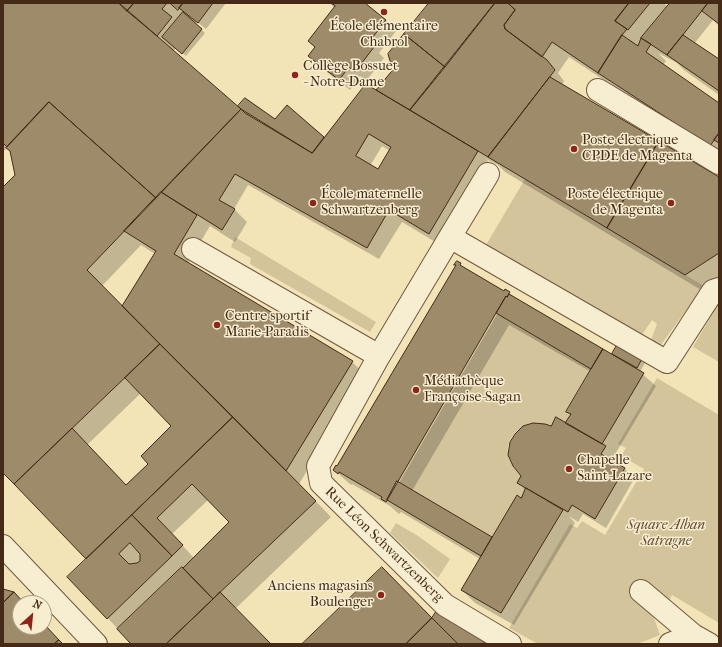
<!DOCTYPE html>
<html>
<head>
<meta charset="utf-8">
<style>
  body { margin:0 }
  #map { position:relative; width:722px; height:647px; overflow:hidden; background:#f2e4b6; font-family:"IM FELL French Canon",serif }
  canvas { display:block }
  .frame { position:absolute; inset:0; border:4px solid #442a17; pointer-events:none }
  .north { position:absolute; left:12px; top:595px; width:40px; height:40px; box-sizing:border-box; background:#f7edd0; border:1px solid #af9f86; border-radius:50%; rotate:27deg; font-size:11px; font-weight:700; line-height:16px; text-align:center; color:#442a17 }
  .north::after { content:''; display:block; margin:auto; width:14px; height:18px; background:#8f2418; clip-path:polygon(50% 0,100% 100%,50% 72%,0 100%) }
</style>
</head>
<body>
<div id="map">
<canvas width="722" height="647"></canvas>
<div class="frame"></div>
<div class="north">N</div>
</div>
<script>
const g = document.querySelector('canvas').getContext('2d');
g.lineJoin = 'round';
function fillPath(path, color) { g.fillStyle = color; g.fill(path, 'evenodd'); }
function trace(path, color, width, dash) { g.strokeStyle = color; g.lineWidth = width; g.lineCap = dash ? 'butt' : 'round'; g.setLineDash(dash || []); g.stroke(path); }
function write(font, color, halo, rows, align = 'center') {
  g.font = font + ' "IM FELL French Canon",serif'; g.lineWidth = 3; g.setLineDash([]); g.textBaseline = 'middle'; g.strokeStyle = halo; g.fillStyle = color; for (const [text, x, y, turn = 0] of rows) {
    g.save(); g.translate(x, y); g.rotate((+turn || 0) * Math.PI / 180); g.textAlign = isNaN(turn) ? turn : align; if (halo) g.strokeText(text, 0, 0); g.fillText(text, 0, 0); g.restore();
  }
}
const green = new Path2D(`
  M525 179 704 286 660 346 651 340 657 324 652 320 642 335 486 245Z
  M235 237 376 322 370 332 250 264 251 258 231 247Z
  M719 303V362L693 347Z
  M496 313 591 369 566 412 571 414 565 423 556 418 551 426C530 418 505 431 508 455 510 464 515 470 521 476L518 483 526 488 521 498 517 495 492 537 397 481Z
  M657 378 719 415V623L672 595 669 601 646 585 630 591 654 618 660 635 637 644H538L509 628 570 524 577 528 582 521 605 535 644 469 621 456 626 448 618 444Z
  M396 523 418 536 450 559 438 578 390 533Z`);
const shadow = new Path2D(`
  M3 3H226L206 29 197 22 195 24 205 33 186 56 176 48 173 51 242 111 276 120 287 107 325 138 377 91 397 67 389 54 430 3H666L665 4 668 7 671 3H719V26L713 20 694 44 719 60V95L684 70 677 63 658 53 666 61 663 65 719 104V156L569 57 558 73 564 81 562 85 719 178V279L701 290 505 172 498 165 486 159 491 164 442 246 402 222 379 259 248 185 234 209 247 222 235 242 210 226 188 263 352 362 365 374 299 484 331 517 235 609 270 644H132L69 577 87 559 3 472V188L16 175 11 151 8 148 3 151ZM382 146 390 151 378 171 370 166ZM141 245 155 254 123 307 102 286ZM141 393 172 426 149 464 126 486 87 445ZM208 500 230 522 194 558 172 534Z
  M329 3H363L386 21 396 31 379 53 384 58 366 81 360 76 350 90 319 66 309 56 316 48 309 41 335 8Z
  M457 262 466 269 505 292 506 290 515 298 612 355 619 344 646 361 640 372 656 386 614 456 616 457 613 462 624 468 634 479 606 528 583 514 578 522 569 516 575 523 514 625 475 603 462 590 480 559 401 512 399 514 390 506 352 484 351 485 334 470 338 468 457 265ZM497 310 499 311 399 483H396ZM509 325 591 372 567 412 571 415 569 426 551 427 519 483 526 491 492 539 412 491Z`);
const building = new Path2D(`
  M3 3H119L241 109 156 198 49 102 7 147 3 143Z
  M119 3H134L127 11Z
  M134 3H167L162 9 172 17 157 36 127 11Z
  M170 3H183L178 10Z
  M183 3H213L198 23 179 8Z
  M331 3H365L386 20 369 42 374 47 355 72 349 67 339 80 308 56 315 47 308 41 335 6Z
  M429 3H495L445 67 404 34Z
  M495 3H508L515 10 504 25 505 29 547 60 555 70 488 157 410 110Z
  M508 3H629L615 21 627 29 622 35 598 73 552 42 542 57 505 29 504 25 515 10Z
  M629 3H650L628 30 615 21Z
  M670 3H708L667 55 641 38Z
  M708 3H719V24L702 11Z
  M183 12 202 29 182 54 162 37Z
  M404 34 445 67 410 110 376 90 396 66 390 61 388 54Z
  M622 35 638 46 641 38 651 44 646 52 719 103V133L710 146 598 73Z
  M683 35 719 59V91L667 55Z
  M550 77 659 141 607 228 488 157Z
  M366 84 478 151 429 234 389 210 367 248 235 174 219 200 235 209 222 230 161 192 241 109 312 153ZM369 134 391 147 378 169 356 156Z
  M245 98 275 119 287 105 324 137 312 153 245 113 238 106Z
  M49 102 156 198 87 270 160 344 14 484 3 473V187L15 175 10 151 6 148Z
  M719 133V143L714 140Z
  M659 141 719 177V253L685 275 607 228Z
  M161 192 197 215 174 254 353 361 286 471 122 306 156 251 124 231Z
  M457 261 461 263 460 265 504 291 505 289 510 292 507 297 506 296 496 313 386 502 381 499 382 497 339 472 338 474 333 470 336 465 337 466 456 265H454Z
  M509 294 603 349 591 369 496 313 506 296 507 297Z
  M618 343 643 357 637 368 612 354Z
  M160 344 233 417 86 559 14 484 72 428 126 485 148 464 141 456 171 426 125 378Z
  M603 349 644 373 602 444 565 423 571 414 566 412Z
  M233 417 316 501 213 599 183 568 229 522 192 484 157 518 183 545 172 556 132 515Z
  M556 417 606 446 601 454 625 468 595 519 572 505 568 512 517 483 521 476 513 466 508 455 510 442 515 434 523 426 533 423 545 424 551 426Z
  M397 481 492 537 481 556 387 500Z
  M526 488 563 510 501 613 461 590 517 495 521 498Z
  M132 515 172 556 107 619 67 577ZM130 543 140 554V561L137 563 129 564 119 554Z
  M182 567 213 599 166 644H131L117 629Z
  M382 567 432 618 406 644H302Z
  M3 589 14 592 3 603Z
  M14 592 24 603H20V627H44V624L59 640 54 644H3V603Z
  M220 592 271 644H166L213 599Z
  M436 612 485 641 483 644H458L432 618Z
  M432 618 458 644H406Z
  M59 640 63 644H54Z`);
const minor = new Path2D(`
  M598 90 719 163
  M450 237 488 174
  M193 249 379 356
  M3 546 96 644
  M641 591 693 635 709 644
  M510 644 445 605 321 483 318 466 379 356 450 237 667 362 713 291 719 289
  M670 644 693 635`);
const markers = [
  [384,12,4,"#8f2418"],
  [295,75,4,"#8f2418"],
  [574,149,4,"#8f2418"],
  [313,203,4,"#8f2418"],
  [671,203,4,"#8f2418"],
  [217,325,4,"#8f2418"],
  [416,390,4,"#8f2418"],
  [569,469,4,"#8f2418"],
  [381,595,4,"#8f2418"]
];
const poiNames = [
  ["École élémentaire",384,27,"center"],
  ["Chabrol",384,43,"center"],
  ["Collège Bossuet",303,67],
  ["- Notre-Dame",303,83],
  ["Poste électrique",582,141],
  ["CPDE de Magenta",582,157],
  ["École maternelle",321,195],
  ["Schwartzenberg",321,211],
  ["Poste électrique",663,195,"right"],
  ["de Magenta",663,211,"right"],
  ["Centre sportif",225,317],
  ["Marie-Paradis",225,333],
  ["Médiathèque",424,382],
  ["Françoise-Sagan",424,398],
  ["Chapelle",577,461],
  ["Saint-Lazare",577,477],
  ["Anciens magasins",373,587,"right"],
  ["Boulenger",373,603,"right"]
];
const parkNames = [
  ["Square Alban",666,526],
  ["Satragne",666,542]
];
const streetNames = [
  ["Rue Léon Schwartzenberg",384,545,44]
];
fillPath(green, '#d4c49b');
fillPath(shadow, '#0003');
fillPath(building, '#9e8b6a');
trace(building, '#442a17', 1);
trace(minor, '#70583f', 24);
trace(minor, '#f7edd0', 22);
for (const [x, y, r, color] of markers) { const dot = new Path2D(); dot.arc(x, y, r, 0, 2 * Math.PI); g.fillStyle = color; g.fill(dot); trace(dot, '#f7edd0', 1.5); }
write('14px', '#442a17', '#f7edd0', poiNames, 'left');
write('italic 14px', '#614931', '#f7edd0', parkNames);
write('14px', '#442a17', '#f7edd0', streetNames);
</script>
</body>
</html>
